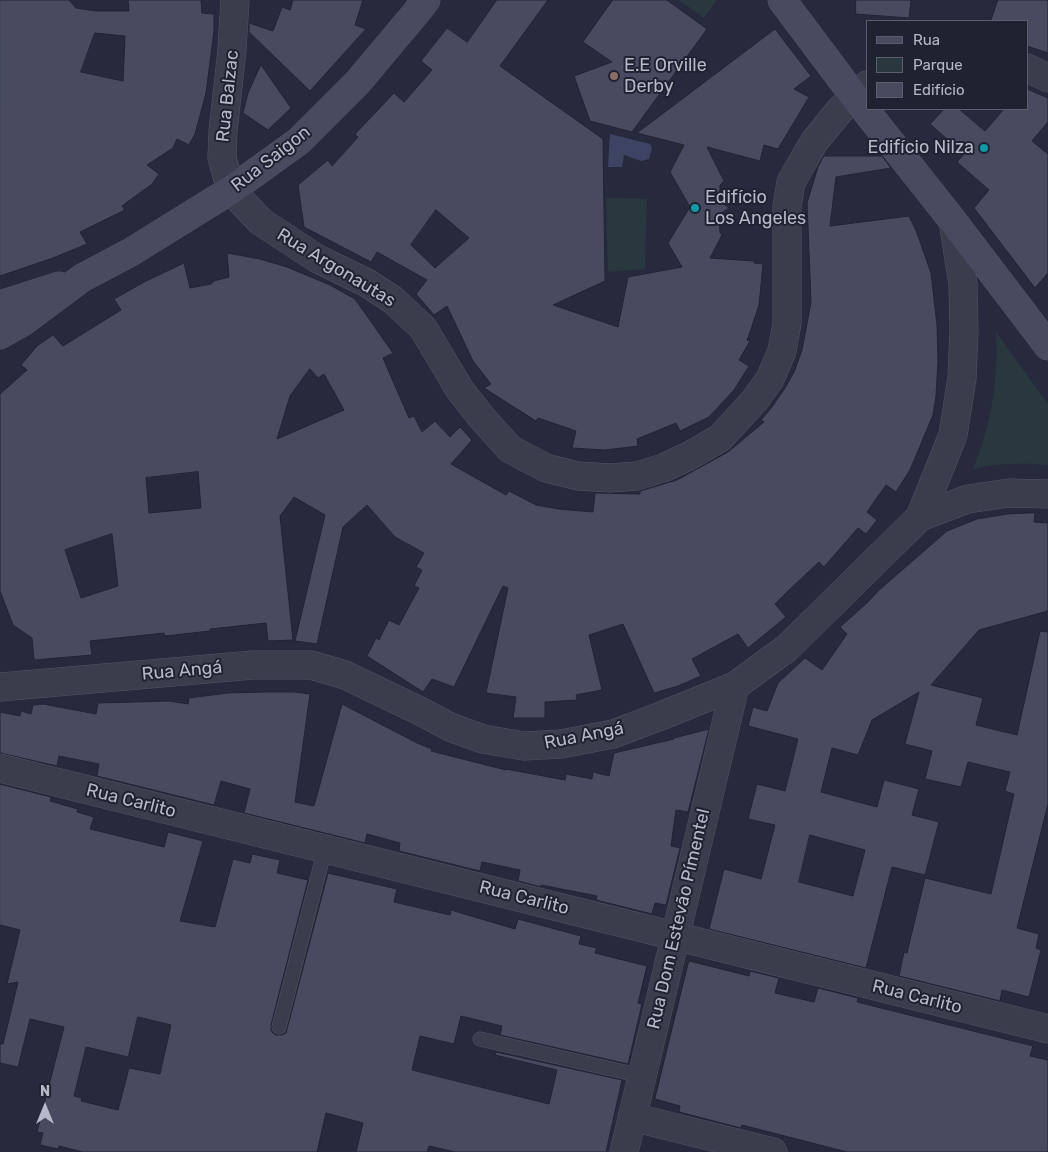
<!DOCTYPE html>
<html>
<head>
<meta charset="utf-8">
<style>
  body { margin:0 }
  #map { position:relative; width:1048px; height:1152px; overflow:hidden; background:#262a3c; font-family:Rubik,sans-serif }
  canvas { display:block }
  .legend { position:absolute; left:866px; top:20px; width:162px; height:90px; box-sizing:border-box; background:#1f2231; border:1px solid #5b5e6d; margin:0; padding:6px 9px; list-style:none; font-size:15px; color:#b6b8c7 }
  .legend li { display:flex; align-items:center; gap:10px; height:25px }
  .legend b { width:25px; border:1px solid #5b5e6d }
  .north { position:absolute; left:20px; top:1082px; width:50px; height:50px; -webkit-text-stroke:4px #1f2231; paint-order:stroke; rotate:0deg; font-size:14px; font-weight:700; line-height:20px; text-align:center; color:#b6b8c7 }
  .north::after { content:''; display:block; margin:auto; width:18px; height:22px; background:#b6b8c7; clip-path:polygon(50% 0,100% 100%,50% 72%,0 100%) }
</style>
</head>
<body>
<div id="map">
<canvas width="1048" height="1152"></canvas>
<ul class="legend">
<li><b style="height:6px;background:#484b5f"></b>Rua</li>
<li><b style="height:14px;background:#29373e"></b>Parque</li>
<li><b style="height:14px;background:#484b60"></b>Edifício</li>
</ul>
<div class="north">N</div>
</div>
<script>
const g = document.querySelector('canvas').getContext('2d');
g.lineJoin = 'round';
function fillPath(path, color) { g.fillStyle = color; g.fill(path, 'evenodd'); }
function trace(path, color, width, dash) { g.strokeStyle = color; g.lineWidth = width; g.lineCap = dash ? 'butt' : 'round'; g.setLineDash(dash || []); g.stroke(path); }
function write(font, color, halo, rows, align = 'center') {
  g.font = font + ' Rubik,sans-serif'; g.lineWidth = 4; g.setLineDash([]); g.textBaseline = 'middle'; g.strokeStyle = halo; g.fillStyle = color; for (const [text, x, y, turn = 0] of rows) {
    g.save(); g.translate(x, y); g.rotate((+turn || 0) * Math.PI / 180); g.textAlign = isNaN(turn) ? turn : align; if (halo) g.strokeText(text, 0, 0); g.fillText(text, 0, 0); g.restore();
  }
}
const green = new Path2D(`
  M679 0H717L704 18Z
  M606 198 647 199 645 269 608 272Z
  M996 332 1048 404V465C1023 463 997 463 973 469 992 422 998 383 996 332Z`);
const water = new Path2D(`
  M610 134 650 144 652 148 649 159 641 161 624 155 622 167H608Z`);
const building = new Path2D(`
  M0 0H69L76 8 96 11H129L128 0H201L202 13 214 14V31L206 93 195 134 189 145 177 139 173 148 147 165 159 174 152 184 122 206 125 210 80 232 87 244 53 258 0 276ZM95 33 125 36 123 81 81 72Z
  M293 0H363L355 25 366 29 310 91 249 32V23L273 31 282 7 290 10Z
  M497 0H548L500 66 603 139 605 281 553 305 618 327 628 277 682 267 668 243 690 207 670 172 684 145 637 133 775 29 811 76 794 89 809 97 778 149 764 145 760 161 707 147 724 181 720 185V201L729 208 719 215 720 232 722 235 710 258 754 261V263L763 264 759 305 749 335 747 340 750 341 739 360 749 366 734 390 709 417 680 431 676 423 637 439 638 446 605 450 572 448 576 431 538 418 536 421 484 388 491 384 473 361 447 306 434 315 416 294 427 280 377 252 371 262 304 227 298 185 328 160 332 166 358 137 355 134 394 93 404 102 432 70 421 61 447 28 467 42ZM436 210 469 238 435 268 411 245Z
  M613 0H667L707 29 632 132 590 121 574 76 612 62 583 42Z
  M856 0H911L909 18 856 14Z
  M998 0H1048V53L1027 46V21H991Z
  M261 65 291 108 268 130 243 113 248 93Z
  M1027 89 1048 98V122L1032 141 1048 154V273L1035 288 974 208 989 190 957 162 964 154 930 124 944 109H959L985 131 1004 109H1027Z
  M824 156H882L891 168 836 177 830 226 909 216 917 233 931 273 937 325 938 361 936 396 933 415 910 470 896 492 886 485 867 512 877 520 866 534 858 528 824 567 819 562 788 591 775 604 786 617 748 648 738 634 692 659 701 676 678 686 654 693 623 624 589 635 602 690 576 695 577 700 545 702V718H513L516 697 486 693 508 588 503 586 454 687 432 679 423 692 367 656 376 638 379 640 389 620 399 625 419 588 414 586 422 570 416 567 424 553 395 537 367 505 343 527 317 644 295 641 325 515 294 497 280 516 293 640 268 641 266 623 210 629V631L165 636 164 633 90 641 92 655 34 660 32 638 13 625 0 591V394L27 370 21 365 37 346 53 335 63 346 121 310 114 299 146 281 184 263 190 288 211 284 214 281 229 277 227 253 260 259 287 267 330 285 355 299 393 353 383 358 409 418 414 416 422 432 435 421 450 437 460 427 472 440 451 464 506 495 509 491 536 505 559 509 593 512 595 493 640 494V491L677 480 728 452 764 422 761 420 772 407 785 388 794 372 802 350 811 302 807 203 818 167ZM310 369 318 378 324 374 344 410 277 439 290 396ZM198 472 201 508 149 513 146 478ZM112 534 118 586 81 598 65 550Z
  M1035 513 1034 522 1048 523V611L979 630 931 685 983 698 976 725 1017 735 1040 631 1048 632V804L1017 928 1039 934 1036 948 1041 950 1029 997 1002 990 1000 1001 899 976 904 952 907 953 925 878 991 894 1014 794 1005 791 1010 772 968 762 961 787 925 779 932 751 905 744 919 692 872 720 858 755 832 748 821 792 877 807 884 780 919 789 912 815 939 822 925 875 892 867 866 968 709 929 724 869 761 879 775 825 748 819 757 784 785 791 798 739 748 726 753 707 767 711 778 683 805 658 822 670 847 634 840 627 868 602 878 591 947 531 977 519 1007 514ZM810 835 865 850 853 896 799 882Z
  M266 692H294L310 694 295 802 314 806 342 704 417 743 432 749 431 751 506 770V769L565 780 566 774 592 779 593 772 609 776 614 753 674 739V738L709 729 688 812 676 810 671 846 680 848 666 905 655 903 652 914 596 900 597 896 541 885V887L518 881 520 870 482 862 480 871 399 851 400 843 367 834 365 843 244 813 250 789 221 781 214 805 97 776 99 764 59 756 57 766 0 753V712L20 716 21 711 31 714 33 705 43 704 96 714 98 703 169 701 188 704 189 698 228 693Z
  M0 784 51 797 50 801 78 809 77 812 94 817 90 829 164 847 168 832 203 841 180 921 215 927 233 859 250 863 252 854 280 860 277 873 308 880 271 1025V1030L273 1033 276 1035H282L286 1033 287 1029 328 873 397 889 394 902 450 915 451 910 515 929 518 919 581 936 579 944 597 948 595 953 647 966 638 1003 642 1004 628 1064 500 1035 502 1026 461 1016 454 1044 420 1036 412 1070 549 1104 557 1070 495 1055 496 1052 622 1080 606 1152H455L429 1146 427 1152H356L363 1123 326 1113 317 1152H83L59 1146 58 1149 40 1145 43 1133 37 1132 64 1027 30 1019 18 1067 0 1063V1044H3L18 982 7 984 20 930 0 925ZM138 1017 171 1025 160 1074 129 1068 118 1110 81 1101 82 1098 74 1096 86 1047 128 1057Z
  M689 961 749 976 750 971 779 978 775 993 814 1002 818 988 858 998 857 1002 1033 1046 1030 1056 1048 1060V1152H847L742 1125 741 1128 679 1112 680 1106 655 1099Z`);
const lane = new Path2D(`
  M279 1027 325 849
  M480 1039 642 1076`);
const street = new Path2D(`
  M235 0 232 50 223 131 222 158 231 190 260 221 316 258 367 283 393 300 423 328 460 390 482 418 510 449 546 468 578 476 610 478 637 476 663 468 689 456 720 438 755 400 770 379 782 351 787 323V207L791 182 814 142 840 110 867 85
  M1027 68 1048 78
  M920 517 953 435 962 378 964 331 963 284 953 221
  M0 687 253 665H311L345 675 422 712 450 727 483 739 524 746 561 744 613 734 661 716 735 686 787 648 920 517 968 499 1009 493 1048 494
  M0 768 1048 1029
  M632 1117 773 1152
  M624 1152 735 686`);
const secondary = new Path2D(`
  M782 0 854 96 953 221 1048 346
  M0 305 59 286
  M0 335 23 322 82 278 131 252 231 190 299 141 358 82 415 14 426 0`);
const markers = [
  [614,76,5,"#8d6e63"],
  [984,148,5,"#0f9aa8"],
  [695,208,5,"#0f9aa8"]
];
const poiNames = [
  ["E.E Orville",624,66],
  ["Derby",624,87],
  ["Edifício Nilza",974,148,"right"],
  ["Edifício",705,198],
  ["Los Angeles",705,219]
];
const streetNames = [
  ["Rua Balzac",228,96,-84],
  ["Rua Saigon",271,159,-38],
  ["Rua Argonautas",336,268,31],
  ["Rua Angá",182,671,-5],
  ["Rua Angá",584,736,-11],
  ["Rua Carlito",131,801,14],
  ["Rua Carlito",524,898,14],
  ["Rua Dom Estevão Pímentel",679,919,-77],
  ["Rua Carlito",917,997,14]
];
fillPath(green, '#29373e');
fillPath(water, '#3d4463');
fillPath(building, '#484b60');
trace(building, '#212433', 1);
trace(lane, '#525564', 15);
trace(street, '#525564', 29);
trace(secondary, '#525564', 29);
trace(lane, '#3a3d4c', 14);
trace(street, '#3a3d4c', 28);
trace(secondary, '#484b5f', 28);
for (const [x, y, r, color] of markers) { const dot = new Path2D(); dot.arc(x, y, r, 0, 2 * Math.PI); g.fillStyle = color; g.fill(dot); trace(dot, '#1f2231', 2); }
write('18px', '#b6b8c7', '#1f2231', poiNames, 'left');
write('18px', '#b6b8c7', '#1f2231', streetNames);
</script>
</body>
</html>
